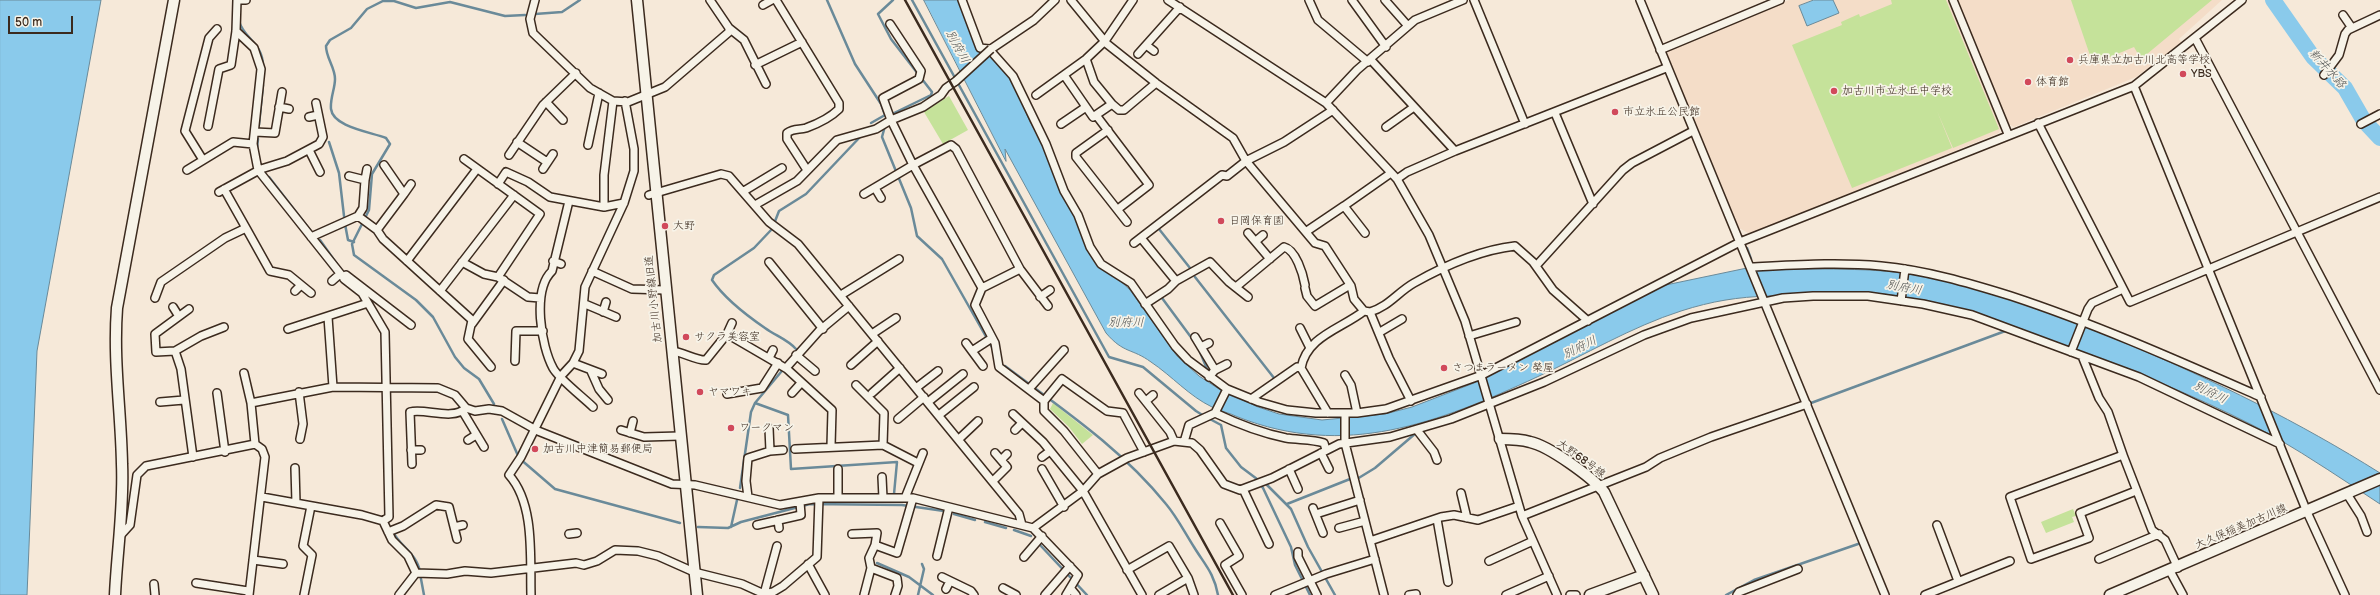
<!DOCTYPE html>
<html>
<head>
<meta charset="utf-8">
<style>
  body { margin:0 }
  #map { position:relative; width:2380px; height:595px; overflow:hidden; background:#f6e9d9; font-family:"Balsamiq Sans",sans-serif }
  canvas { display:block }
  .scale { position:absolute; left:8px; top:16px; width:65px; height:18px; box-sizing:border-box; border:2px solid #3b2a1e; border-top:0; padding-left:5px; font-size:12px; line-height:14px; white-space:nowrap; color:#3b2a1e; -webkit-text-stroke:3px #f7f3e8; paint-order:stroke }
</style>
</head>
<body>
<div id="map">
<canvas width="2380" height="595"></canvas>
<div class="scale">50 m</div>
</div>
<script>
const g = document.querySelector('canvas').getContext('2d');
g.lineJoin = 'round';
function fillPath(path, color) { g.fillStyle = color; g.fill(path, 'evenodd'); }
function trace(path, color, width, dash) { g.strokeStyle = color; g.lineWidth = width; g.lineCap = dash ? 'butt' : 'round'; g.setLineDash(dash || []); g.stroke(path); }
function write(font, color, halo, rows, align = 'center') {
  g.font = font + ' "Balsamiq Sans","Klee One",sans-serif'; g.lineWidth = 3.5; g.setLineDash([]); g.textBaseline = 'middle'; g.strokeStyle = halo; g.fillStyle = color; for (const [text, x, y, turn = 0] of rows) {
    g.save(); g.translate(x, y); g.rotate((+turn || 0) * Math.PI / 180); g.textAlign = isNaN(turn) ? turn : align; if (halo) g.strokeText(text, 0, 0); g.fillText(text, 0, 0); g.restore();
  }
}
const built = new Path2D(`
  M1789 0H1948L2001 127 1999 133 1750 234 1739 228 1667 56 1669 49Z
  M1956 0H2222L2179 39 2182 43 2136 77 2014 127 2008 124Z`);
const green = new Path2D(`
  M1891 0H1946L1999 129 1953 148 1937 111 1952 148 1852 188 1792 45 1842 25 1841 22 1859 14 1860 17 1892 4Z
  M2071 0H2212L2141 59 2134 47 2093 64Z
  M949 96 968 130 943 144 924 112Z
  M1053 403 1093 435 1082 444 1069 427 1050 409Z
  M2073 509 2076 516 2072 517 2074 522 2046 533 2041 522Z`);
const water = new Path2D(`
  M0 0H101L37 351 27 595H0Z
  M924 0H959L982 44 1013 81 1030 122 1044 145 1092 254 1130 290 1177 356 1199 376 1219 389 1258 407 1279 414 1322 420 1385 414 1412 407 1474 383 1661 286 1747 268 1759 269C1816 270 1872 266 1929 277 1998 290 2063 317 2128 344 2215 381 2299 422 2380 473V504C2345 481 2311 458 2275 437 2214 404 2150 377 2085 354 2008 326 1935 293 1852 292 1824 291 1797 295 1769 296 1738 297 1712 301 1681 311 1631 327 1585 355 1537 377 1438 423 1345 459 1238 417 1230 413 1220 411 1212 407 1189 396 1172 376 1151 362 1132 348 1124 354 1106 333L1005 149 1006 161Z
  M1814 0H1833L1839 13 1807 26 1799 6Z`);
const stream = new Path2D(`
  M827 0 855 64 881 104 885 115
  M912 0 1109 357 1143 367 1196 411 1204 416
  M535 14 562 12 580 0
  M239 21C244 39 263 43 263 66
  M890 115 931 95 932 92 891 39 878 14 893 0
  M871 123 885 115
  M259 125 263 85
  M885 126 882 137 911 208 917 236 942 259 993 349
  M329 142 339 173 344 216
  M257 149 258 139
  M269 177 310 230
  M345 224 348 240 354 242
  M1159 229 1190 268
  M320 240 344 274
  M1747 248 1751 259
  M1195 277 1274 378
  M1162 298 1196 344
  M796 349C787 339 776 336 765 328 746 315 725 299 712 280L714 275 754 248 772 229 779 211 806 194 861 136
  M1200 352 1207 369
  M1005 366C1061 408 1121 448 1166 504 1177 517 1185 533 1194 547 1205 565 1214 573 1218 595
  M755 403 788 415 791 469 897 462 894 494
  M1811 403 2008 330
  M494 404 479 379 464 368 455 357 433 317 416 300 354 255 352 244 369 210 372 174 390 144 386 138C371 132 333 127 331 109 330 98 335 89 335 79 335 67 326 58 326 46L330 40 351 28 367 9 383 1H394L416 8 450 2 505 16 525 15
  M1208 418 1221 425 1226 448 1241 467 1257 479 1263 488 1291 547 1295 565 1310 595
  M502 419 519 458 555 489 680 523
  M1357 479 1375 468 1416 433
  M1267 485 1291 509 1308 547 1335 595
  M740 488 751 412 755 403 781 372
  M1287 504 1350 479
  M954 514 975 520
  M985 522 1006 528
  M698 527 728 528 741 522 810 504 902 505 944 511
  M731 527 737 500
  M1014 530 1031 536
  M393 532C400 546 417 554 420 572
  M1040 545 1087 595
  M877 563 909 577 933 595
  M421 579 424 595
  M918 595 924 569 922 564
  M1726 595 1754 580 1858 544`);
const river = new Path2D(`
  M2273 0 2313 57 2345 88 2364 121 2380 138`);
const street = new Path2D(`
  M237 0H246
  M535 0 530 19 533 33 590 88 613 101 628 102 665 87 729 32V28L710 0
  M776 0 839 103V109C831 117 817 124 806 128 799 130 794 128 787 133V139L807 170
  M962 0 980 48 989 49 1013 76 1046 144 1064 191 1078 215 1090 247 1101 264 1131 283 1175 346 1188 360 1227 389 1259 402 1287 410 1316 413H1357L1386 409 1482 375 1740 242 2134 86 2242 0
  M1071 0 1107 44 1156 83 1233 138 1246 161 1315 243 1325 246 1351 286 1354 299 1364 311 1370 312 1389 358 1411 401
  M1168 0 1326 103 1397 179 1429 235 1465 321 1522 516 1557 595
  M1309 0 1318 20 1368 62
  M1352 0 1386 47
  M1385 0 1408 26
  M1474 0 1525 124
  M1640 0C1721 198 1804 396 1885 595
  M1953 0 2008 134
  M763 5 772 0
  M2343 15 2352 28
  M890 24 921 71 919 79 883 98 891 120 913 165 982 288 975 305 995 343 999 367 1044 401V411L1064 431 1098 474
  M729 28 744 40 766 84
  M236 31 254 48 261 69 253 144 258 170 343 277 346 275 411 325
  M2195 38 2380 390
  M1146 45 1154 51
  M991 49 1034 20 1055 0
  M1660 50 1780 0
  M1138 54 1180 7
  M1086 59 1094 82 1112 104
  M1371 60 1455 151
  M755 65 802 42
  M1064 75 1093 117 1112 104 1119 110H1124L1156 83
  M2324 75 2339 55 2345 34 2348 30 2380 15
  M2134 86 2307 512 2345 595
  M1036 95 1086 59 1105 41 1133 0
  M613 101 604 175V207L624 203
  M546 102 563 120
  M1326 103 1357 70 1415 20 1463 0
  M279 107 289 109
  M1555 113 1593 204
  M1096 115 1149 185 1118 209
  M309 117 318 115
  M2038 123 2130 302 2380 197
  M1061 124 1086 107
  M2361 124 2380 114
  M208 126 219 69 231 65 236 31 237 0
  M1386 127 1414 107
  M1108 130 1076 153V157L1127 222
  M255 132 275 133 282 92
  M517 142 547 162
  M588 145 599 93
  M309 150 320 172
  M509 155 543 105 576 73
  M464 159 540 214 498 277 528 297 540 298
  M203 160 185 131 209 38 217 29
  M543 169 553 154
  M187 170 233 142 253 144
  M1397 179 1407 172 1455 151 1666 68
  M365 180 367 169
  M498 184 506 172 528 182 550 197 604 207
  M875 188 881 198
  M744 191 782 168
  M219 192 261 169 287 161 319 144 323 137 316 103
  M404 194 411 184
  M864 194 913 165 951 145 956 149 1020 269 1048 306
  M649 195 721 174 729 176 769 222 798 244 1019 514 1022 525
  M569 201 552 271C532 290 541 346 553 368 558 378 584 398 593 407
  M755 205 797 181 837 140 876 129 891 120 923 107 941 95 946 88 956 81
  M1344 206 1391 173
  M358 216 377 230 383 239 472 320 468 339 491 367
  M246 228 270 271 289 275 311 293
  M377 230 404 194 384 165
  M1307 231 1344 206 1365 233
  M1248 233 1270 259
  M311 237 358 216 363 208 365 180 349 176
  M1141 238 1176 281
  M1256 241 1263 235
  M1134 243 1222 175 1227 176 1246 161 1284 142 1333 110
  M407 261 477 169
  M553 261 561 264
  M462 262 484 274 498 277
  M769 262 823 329
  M1536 266 1623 170 1632 163 1693 131
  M1751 267C1795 265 1838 262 1881 266 1925 270 1969 283 2011 296 2096 324 2179 361 2261 397
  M592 271 632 289 665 290
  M344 279 362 293 385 332 389 517 383 521
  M332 281 340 274
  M1236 287 1284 247C1296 250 1303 274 1305 285
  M982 288 1020 269
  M1305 288 1307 296 1315 306 1350 285
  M295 291 301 285
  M440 291 514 195
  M841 295 899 259
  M1040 297 1050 290
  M155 298 161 282 225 238 246 228 224 189
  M1901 301 1905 269
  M585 304 616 317
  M1145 304 1168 289 1176 281 1210 262 1229 282 1248 297
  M173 307 178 315
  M189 309 155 334 156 352 175 351 201 336 224 327
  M603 312 606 302
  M1370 312C1388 307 1398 292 1414 283 1444 266 1480 250 1515 246L1533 262 1553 290 1588 321
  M328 317 333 387
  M472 324 504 280
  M1300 328 1310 348
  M288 329 368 303
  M1380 332 1402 319
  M727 334 732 323
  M872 334 896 318
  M1469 336 1516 322
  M1195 337 1215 370 1209 377
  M966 343 983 366
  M1201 347 1209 343
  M175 351 181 369 193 457
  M672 351C683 352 697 361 706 360L727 334 787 369 832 410 831 446
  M972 351 992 338
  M2071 352 2088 309 2092 303 2123 289
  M796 355 815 371
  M2082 356 2099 398 2108 412 2123 455
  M769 358 773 350
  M515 361 516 331H543
  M573 363 579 351 585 287 624 203 634 171V149L625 101
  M851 365 878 341
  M786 368 819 331 849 306
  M1301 368 1328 413
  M1215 370 1227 364
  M591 371 599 389 608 400
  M244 373 251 403
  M1345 375 1351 385 1357 413
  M856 385 884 413 883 445
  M916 388 938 371
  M1029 389 1064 350
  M299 392 303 424 300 439
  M217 393 225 452
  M792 393 801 383
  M872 393 900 368
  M1139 393 1170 432 1174 441
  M727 394 762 388 778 363
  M1251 399 1297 367 1301 368C1307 336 1341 329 1364 311
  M1044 401 1062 379 1107 411 1123 413 1144 452
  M1146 401 1153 395
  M160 402 184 400
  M928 402 963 374
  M463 412 484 447
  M1215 413 1227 389
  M1345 413V443L1384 595
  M1013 414 1043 442 1083 491 1142 595
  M939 415 974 387
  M898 419 924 397
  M769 428 770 451
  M621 430 644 437 680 436
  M1015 430 1022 423
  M1417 430 1434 452 1437 460
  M630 433 633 421
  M959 439 978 421
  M468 440 476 435
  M1184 442 1189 425 1215 413C1238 424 1261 433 1286 438 1299 440 1312 439 1324 443L1326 450
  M795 449 883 445 918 463
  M411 450H421
  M1321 453 1329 469
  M1042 457 1050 451
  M1001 460 1007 454
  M412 464 410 412C426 408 452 421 466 408
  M295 468 296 503
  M838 469V498
  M1042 469 1064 507
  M1289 469 1298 489
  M882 477 883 498
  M993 481 1007 467 995 453
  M1243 489 1269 544
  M2136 491 2080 513 2089 538 2031 559 2010 497 2123 455 2152 530 2165 540 2178 568
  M1461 493 1467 518
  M2347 494 2361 516 2367 532
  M262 497 362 515 383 521 392 540 408 556 416 573
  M748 497 746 481 748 458 770 451 783 450
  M905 498 923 453
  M1313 508 1323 533
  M1316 514 1360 500
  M1522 516 1646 467 1660 458 1711 437 1807 404
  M1437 519 1448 582
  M778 520 779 528
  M1220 523 1239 556 1225 565 1242 595
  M757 525 801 515 800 502
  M1937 525 1958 581
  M454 527 463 525
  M1033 528 1083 491 1098 474 1127 458 1174 441 1192 443 1200 450 1224 484 1240 490 1272 478 1339 444 1390 437 1451 419 1544 382 1644 335 1691 318 1783 298 1813 296H1868L1923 304 1972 315 2139 377 2280 444
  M1339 528 1365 521
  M388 532 403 526 436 505 449 507 457 539
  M569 534 577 533
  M852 534 877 533 875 545 869 558 871 568 864 595
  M120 536 130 525 137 475 146 466 255 444
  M1370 541 1441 517 1454 515 1478 520 1519 506
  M875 545 897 553 913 498
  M1298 552V557L1317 595
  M937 556 949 507
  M1024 557 1042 536
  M2099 559 2159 534
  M253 560 283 564
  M1489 561 1533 541
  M808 564 825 595
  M871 568 897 578 898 586 895 595
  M1127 570 1169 546 1188 578 1194 595
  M2170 571 2183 595
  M416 573 447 574 465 571 491 573 576 563 584 565 597 561 615 550 638 551 658 556 694 572 742 584 764 594 773 592 783 586 817 557 819 498
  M942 577 971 591 974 595
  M196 583 248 591
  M154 584 155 595
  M1003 588 1016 595
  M946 589 950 581
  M1071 589 1076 595
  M764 594 777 546
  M249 595 265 457 262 449 255 444 251 403 333 387 438 388 455 395 466 408 475 411 489 409 502 411 538 431 672 484 695 485 780 505 819 498H913L1033 528 1078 575 1066 595
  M304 595 312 555 303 546 311 506
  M399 595 416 573
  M531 595C530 557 535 504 509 475L521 457 561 376 573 363 602 374
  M1045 595 1070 566
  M1159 595 1188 578
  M1275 595 1326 574 1375 559
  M1409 595 1416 594
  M1506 595 1549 576
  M1570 595H1576
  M1737 595 1739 592 1798 569
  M1925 595 2010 561`);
const secondary = new Path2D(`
  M637 0 697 595
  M1500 439C1510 439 1520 439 1530 442 1549 446 1592 477 1604 492L1653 595
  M115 595C117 551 124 508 122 464 121 411 113 361 117 308L174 0
  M1590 595 1644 575
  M2110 595 2380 479`);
const rail = new Path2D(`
  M905 0 1233 595`);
const streetBridge = new Path2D(`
  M956 81 991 49`);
const markers = [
  [2070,60,4,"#d1495b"],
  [2183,74,4,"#d1495b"],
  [2028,82,4,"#d1495b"],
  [1834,91,4,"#d1495b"],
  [1615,112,4,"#d1495b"],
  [1221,221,4,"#d1495b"],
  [665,226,4,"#d1495b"],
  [686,337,4,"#d1495b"],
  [1444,368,4,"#d1495b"],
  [700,392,4,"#d1495b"],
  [731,428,4,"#d1495b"],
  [535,449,4,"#d1495b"]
];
const poiNames = [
  ["兵庫県立加古川北高等学校",2078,60],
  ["YBS",2191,74],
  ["体育館",2036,82],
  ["加古川市立氷丘中学校",1842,91],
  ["市立氷丘公民館",1623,112],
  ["日岡保育園",1229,221],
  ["大野",673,226],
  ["サクラ美容室",694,337],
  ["さつまラーメン 榮屋",1452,368],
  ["ヤマワキ",708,392],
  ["ワークマン",739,428],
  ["加古川中津簡易郵便局",543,449]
];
const streetNames = [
  ["加古川小野線旧道",654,299,-96],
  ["大野68号線",1581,459,36],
  ["大久保稲美加古川線",2241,527,-23]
];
const waterNames = [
  ["別府川",957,47,61],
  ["新井水路",2327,69,48],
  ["別府川",1904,288,10],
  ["別府川",1126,323],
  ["別府川",1580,348,-27],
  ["別府川",2210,393,26]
];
fillPath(built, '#f4ddc8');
fillPath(green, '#c5e29a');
fillPath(water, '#8acaeb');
trace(water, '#6a8a99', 1);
trace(stream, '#6a8a99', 2.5);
trace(river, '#8acaeb', 16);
trace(street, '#3b2a1e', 10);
trace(secondary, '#3b2a1e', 13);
trace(street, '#f7f3e8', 7);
trace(secondary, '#f7f3e8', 10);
trace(rail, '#3b2a1e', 2.5);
trace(streetBridge, '#3b2a1e', 10, []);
trace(streetBridge, '#f7f3e8', 7);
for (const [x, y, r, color] of markers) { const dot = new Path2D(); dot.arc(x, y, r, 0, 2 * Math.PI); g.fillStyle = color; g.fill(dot); trace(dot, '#f7f3e8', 1.5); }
write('11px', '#3b2a1e', '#f7f3e8', poiNames, 'left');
write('11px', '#3b2a1e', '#f7f3e8', streetNames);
write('italic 12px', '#4f5251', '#f7f3e8', waterNames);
</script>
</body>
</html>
